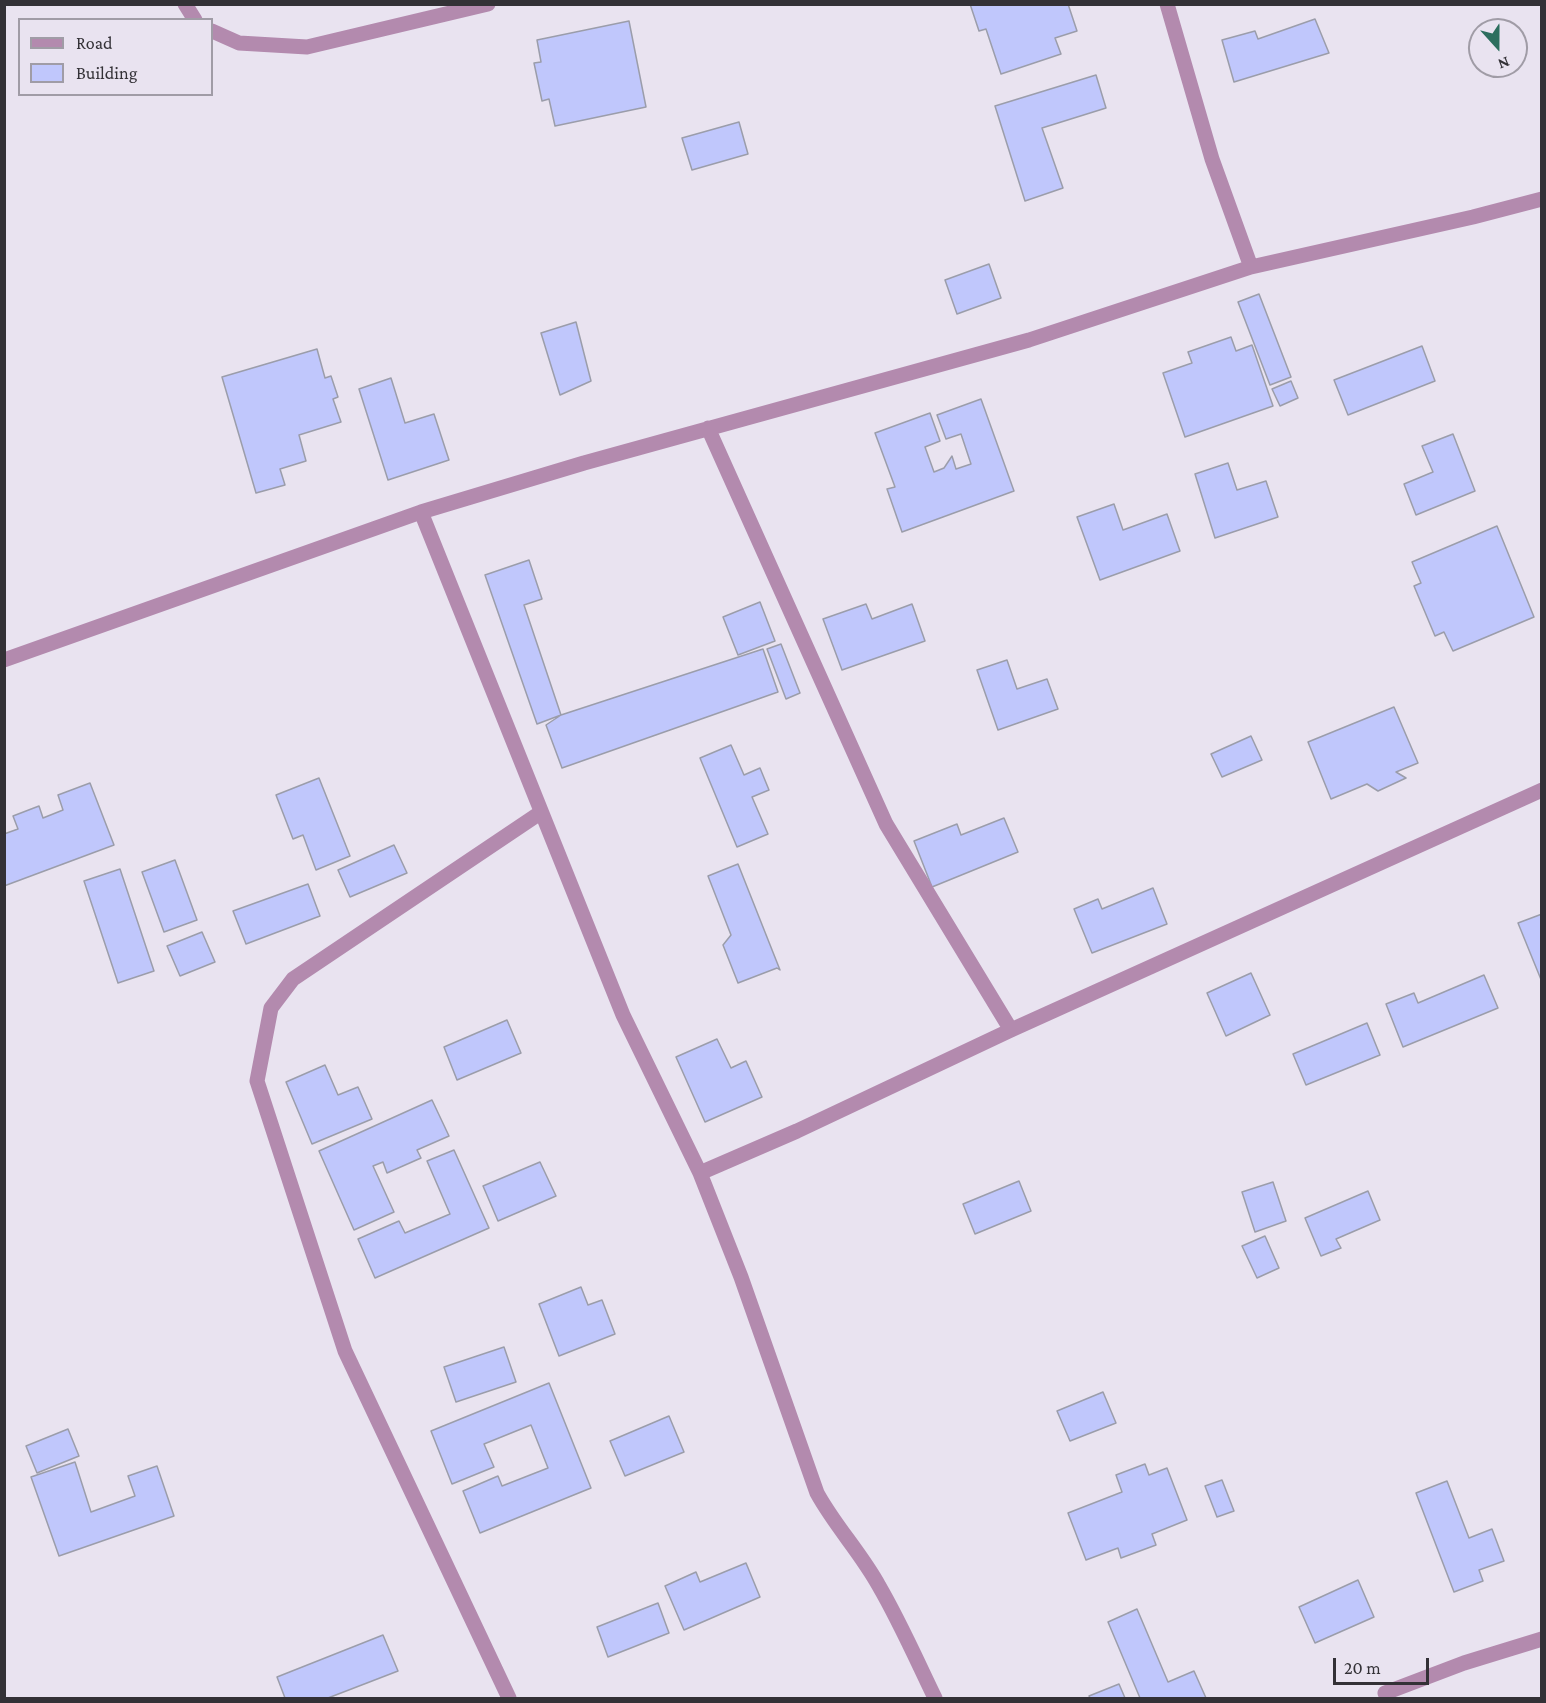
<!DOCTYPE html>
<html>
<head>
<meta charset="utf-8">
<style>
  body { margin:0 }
  #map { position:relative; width:1546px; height:1703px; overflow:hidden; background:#e9e3f0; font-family:"Crimson Pro",serif }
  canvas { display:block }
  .frame { position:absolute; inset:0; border:6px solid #333136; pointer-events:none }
  .legend { position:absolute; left:18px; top:18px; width:195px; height:78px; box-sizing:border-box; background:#e9e3f0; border:2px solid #a09ca6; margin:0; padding:8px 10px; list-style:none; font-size:18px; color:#333136 }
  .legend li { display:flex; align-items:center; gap:12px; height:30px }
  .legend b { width:30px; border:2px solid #a09ca6 }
  .north { position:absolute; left:1468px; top:18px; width:60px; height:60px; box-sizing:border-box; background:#e9e3f0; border:2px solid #a09ca6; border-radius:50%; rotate:159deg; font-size:16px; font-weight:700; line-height:24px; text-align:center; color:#333136 }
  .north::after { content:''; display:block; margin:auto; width:21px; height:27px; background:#2c6e5e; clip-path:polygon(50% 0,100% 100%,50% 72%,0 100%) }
  .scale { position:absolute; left:1333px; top:1658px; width:96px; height:27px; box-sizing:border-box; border:3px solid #333136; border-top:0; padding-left:8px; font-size:18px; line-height:21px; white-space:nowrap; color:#333136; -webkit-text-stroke:4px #e9e3f0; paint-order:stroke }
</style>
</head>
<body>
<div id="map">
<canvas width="1546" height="1703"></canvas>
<div class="frame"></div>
<ul class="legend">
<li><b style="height:8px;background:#b38aae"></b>Road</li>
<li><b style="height:16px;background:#c0c7fc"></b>Building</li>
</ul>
<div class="north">N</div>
<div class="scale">20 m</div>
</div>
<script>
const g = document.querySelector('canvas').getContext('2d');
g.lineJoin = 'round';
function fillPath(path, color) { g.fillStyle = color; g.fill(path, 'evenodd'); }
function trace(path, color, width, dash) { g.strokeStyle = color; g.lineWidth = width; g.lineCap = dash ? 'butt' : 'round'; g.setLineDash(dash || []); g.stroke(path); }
const building = new Path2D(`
  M970 4H1068L1077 31 1055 38 1061 54 1001 74 986 29 979 31Z
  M1315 19 1329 53 1234 82 1222 40 1255 31 1258 39Z
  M629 21 646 107 555 126 549 99 542 101 534 63 541 62 537 40Z
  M1096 75 1106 108 1042 128 1063 188 1025 201 995 106Z
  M739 122 748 154 692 170 682 138Z
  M989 264 1001 298 957 314 945 280Z
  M1259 294 1291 377 1270 385 1238 302Z
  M576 322 591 381 560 395 541 333Z
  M1231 337 1236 351 1252 345 1273 406 1185 437 1163 373 1192 363 1188 352Z
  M1422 346 1435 381 1348 415 1334 380Z
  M317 349 325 378 331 376 338 397 333 399 341 422 299 435 306 461 280 469 285 485 256 493 222 377Z
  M391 378 405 423 434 414 449 460 388 480 359 389Z
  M1291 381 1298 398 1280 406 1272 389Z
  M981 399 1014 491 902 532 887 489 895 487 875 433 930 413 940 441 925 447 934 472 944 468 952 456 956 469 971 464 961 434 946 439 937 415Z
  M1453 434 1475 491 1416 515 1404 484 1433 472 1422 446Z
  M1228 463 1237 490 1266 481 1278 517 1215 538 1195 474Z
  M1114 504 1123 530 1167 514 1180 551 1100 580 1077 517Z
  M1497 526 1534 617 1453 651 1444 632 1435 636 1414 586 1421 583 1412 562Z
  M529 560 542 599 524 605 561 715 537 724 485 575Z
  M760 602 775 641 738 655 723 617Z
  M866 604 872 619 912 604 925 641 842 670 823 619Z
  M781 644 800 693 786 699 767 649Z
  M763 649 778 692 562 768 546 725 561 715Z
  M1007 660 1017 689 1047 679 1058 709 998 730 977 670Z
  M1394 707 1418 763 1396 772 1406 778 1378 791 1367 784 1331 799 1308 742Z
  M1251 736 1262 760 1222 777 1211 754Z
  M731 745 744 775 760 768 769 790 752 797 768 834 737 847 700 758Z
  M319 778 350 856 316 870 303 835 293 839 276 795Z
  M90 783 114 845 4 886V834L18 829 13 816 39 806 43 818 63 810 58 795Z
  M1004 818 1018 852 932 887 914 841 957 824 961 835Z
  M394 845 407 873 350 897 338 870Z
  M175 860 197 920 164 932 142 872Z
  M738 864 780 970 777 968 738 983 723 945 731 935 708 876Z
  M120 869 154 971 118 983 84 881Z
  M308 884 320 916 246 944 233 911Z
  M1153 888 1167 924 1092 953 1074 909 1098 899 1102 909Z
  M1542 914V982L1518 923Z
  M202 932 215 962 180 976 167 946Z
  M1251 973 1270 1015 1226 1036 1207 993Z
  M1484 975 1498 1008 1403 1047 1386 1004 1414 993 1418 1003Z
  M507 1020 521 1053 457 1080 444 1047Z
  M1367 1023 1380 1055 1306 1085 1293 1054Z
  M717 1039 731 1068 746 1061 762 1097 705 1122 676 1057Z
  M325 1065 338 1095 358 1087 372 1119 312 1144 286 1082Z
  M432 1100 449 1136 417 1150 421 1158 387 1173 383 1162 373 1166 394 1212 354 1230 319 1151Z
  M454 1150 489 1228 375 1278 358 1239 399 1221 405 1233 450 1214 427 1161Z
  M540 1162 556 1196 498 1221 483 1186Z
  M1019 1181 1031 1211 975 1234 963 1204Z
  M1273 1182 1286 1221 1255 1232 1242 1192Z
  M1368 1191 1380 1220 1336 1239 1341 1248 1321 1256 1305 1218Z
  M1265 1236 1279 1268 1257 1278 1242 1246Z
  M581 1287 588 1305 602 1300 615 1334 559 1356 539 1304Z
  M504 1347 516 1382 456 1402 444 1367Z
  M549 1383 591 1488 480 1533 463 1491 498 1476 502 1486 548 1468 531 1425 484 1444 494 1467 452 1484 431 1431Z
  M1103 1392 1116 1423 1070 1441 1057 1411Z
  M669 1416 684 1452 625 1476 610 1441Z
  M68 1429 79 1456 37 1473 26 1446Z
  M75 1462 91 1512 135 1496 128 1476 157 1466 174 1516 59 1556 31 1477Z
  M1145 1464 1149 1475 1167 1468 1187 1520 1152 1534 1156 1545 1121 1558 1118 1548 1086 1560 1068 1513 1122 1492 1116 1475Z
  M1222 1480 1234 1511 1217 1517 1205 1486Z
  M1447 1481 1469 1538 1492 1529 1504 1561 1479 1570 1483 1581 1454 1592 1416 1493Z
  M746 1563 760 1597 684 1630 665 1586 696 1572 700 1582Z
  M1358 1580 1374 1617 1315 1643 1299 1607Z
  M658 1603 669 1633 608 1657 597 1627Z
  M1137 1609 1168 1682 1194 1671 1206 1698H1140L1108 1622Z
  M383 1635 398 1671 328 1698H285L277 1677Z
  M1119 1684 1125 1698H1090L1089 1696Z`);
const minor = new Path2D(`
  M185 4 195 20
  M1167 4 1212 159 1251 267
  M212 31 239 43 307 47 488 4
  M708 428 886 824 1011 1030
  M421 512 623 1015 700 1173 741 1277 817 1493C835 1526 861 1553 879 1586 900 1622 917 1661 935 1698
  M4 660 421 512 584 463 1029 340 1251 267 1473 217 1542 199
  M700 1173 797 1131 1011 1030 1542 790
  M509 1698 345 1351 257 1081 271 1008 293 979 540 813
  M1387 1698 1385 1693 1464 1663 1542 1639`);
fillPath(building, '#c0c7fc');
trace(building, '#9b9daa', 1.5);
trace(minor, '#b38aae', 15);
</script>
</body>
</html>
